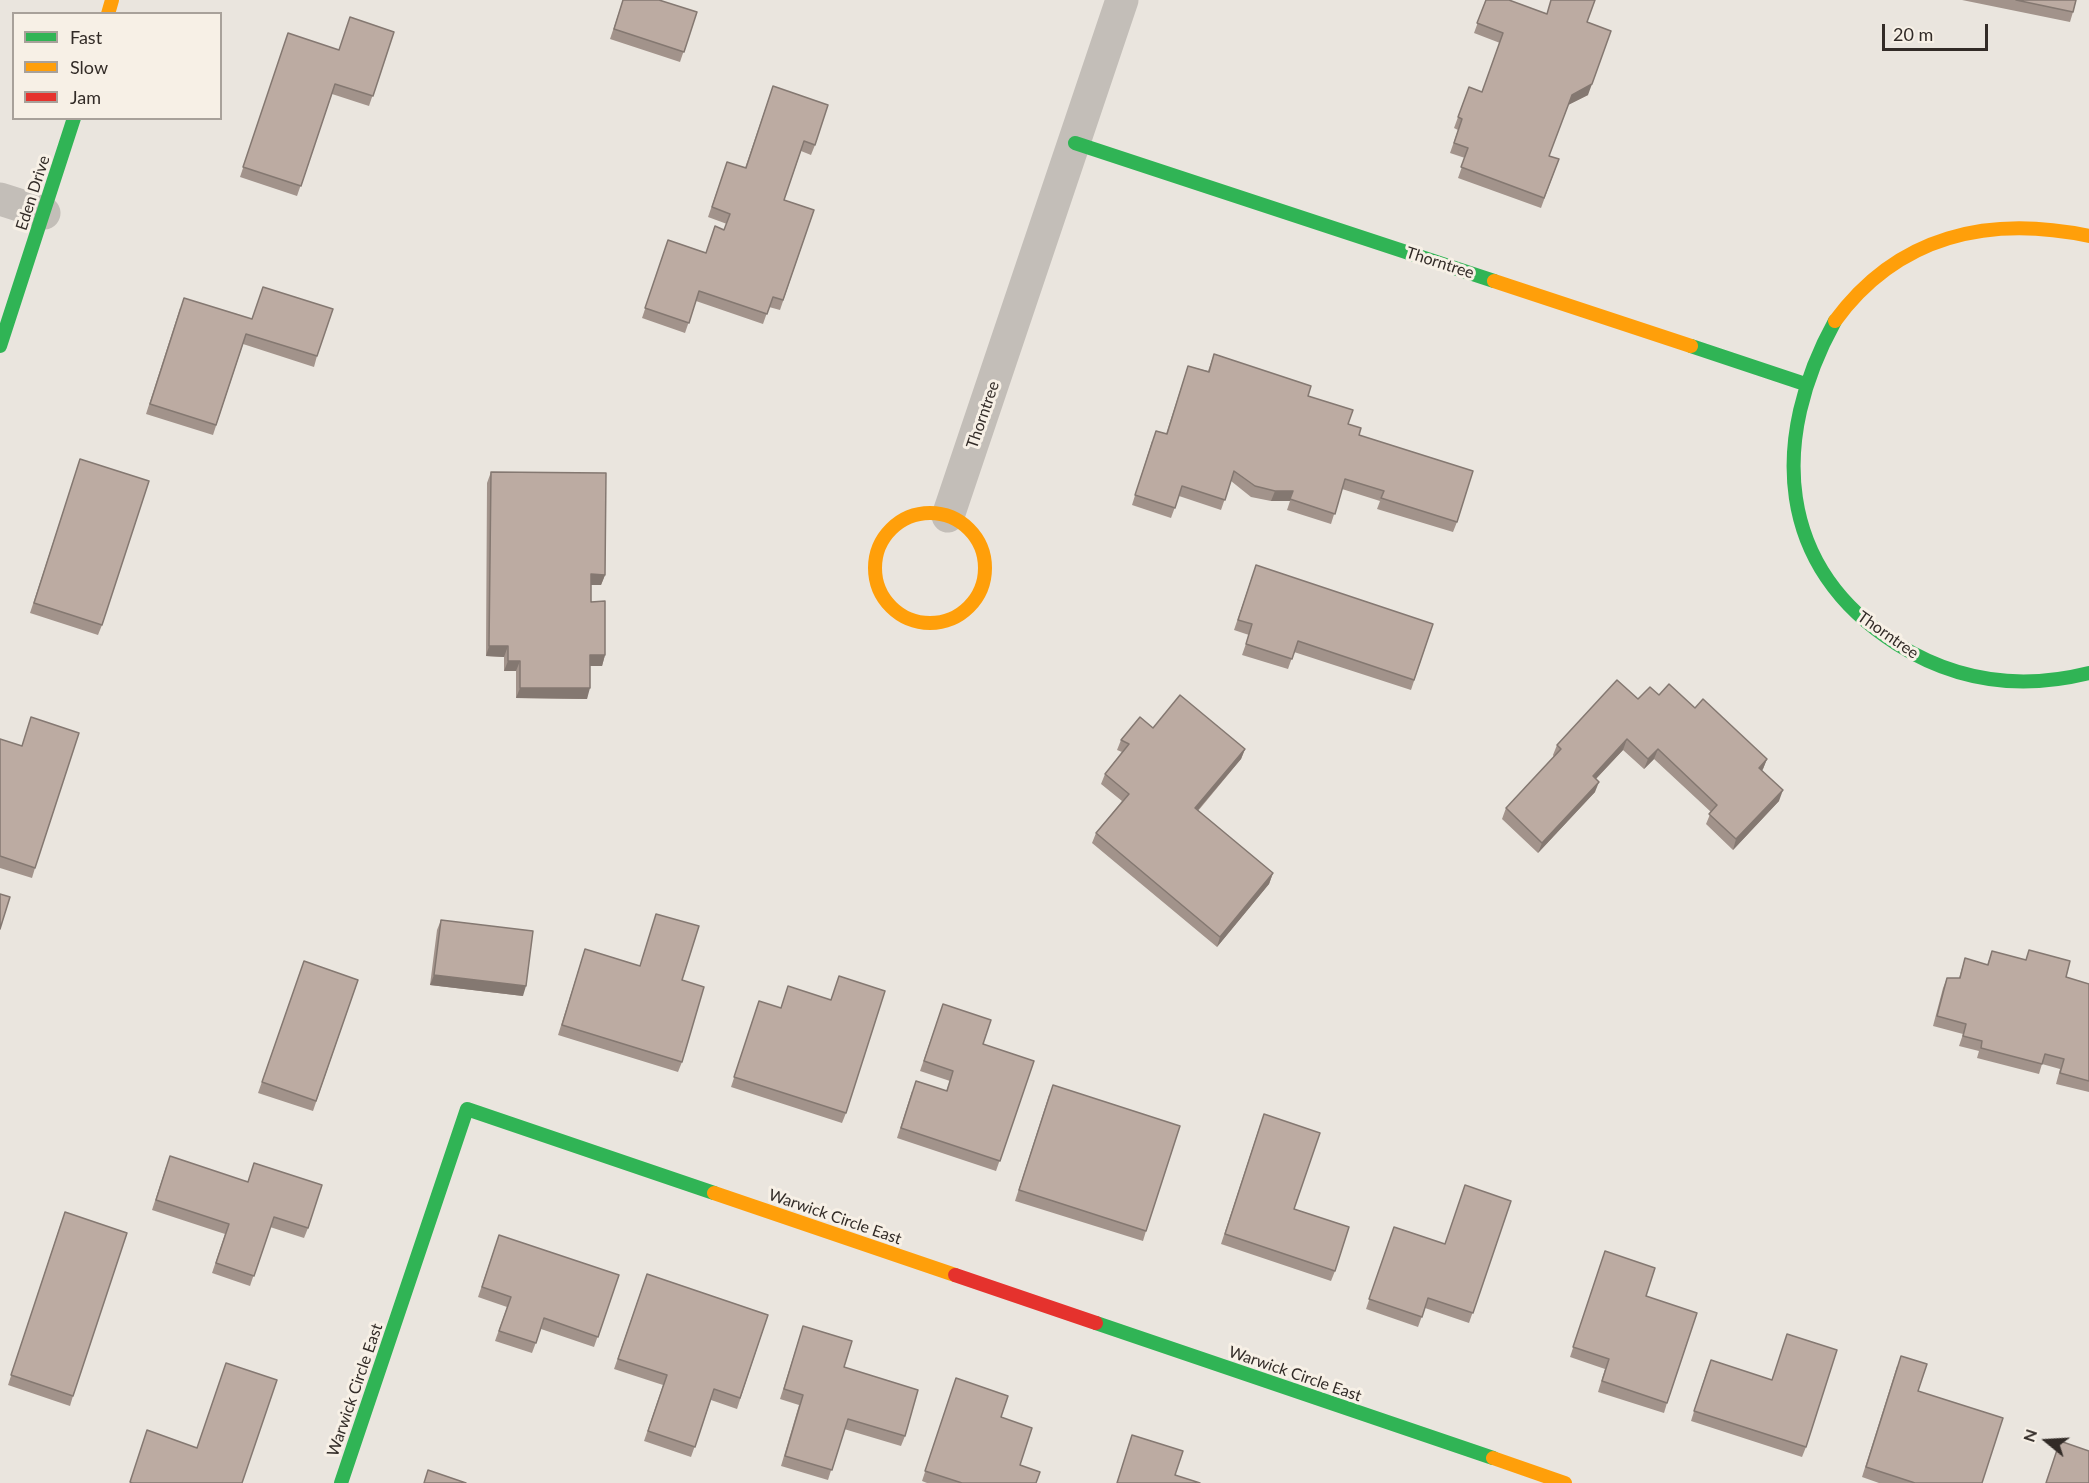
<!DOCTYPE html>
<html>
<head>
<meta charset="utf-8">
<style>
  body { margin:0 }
  #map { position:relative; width:2089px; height:1483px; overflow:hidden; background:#eae5de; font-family:Lato,sans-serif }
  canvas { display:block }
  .legend { position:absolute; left:12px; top:12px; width:210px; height:108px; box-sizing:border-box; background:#f7f0e6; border:2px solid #a8a19a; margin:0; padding:8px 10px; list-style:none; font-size:18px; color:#322b27 }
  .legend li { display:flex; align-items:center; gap:12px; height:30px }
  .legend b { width:30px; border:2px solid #a8a19a }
  .north { position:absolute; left:2017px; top:1411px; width:60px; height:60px; -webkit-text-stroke:4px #f7f0e6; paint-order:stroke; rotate:288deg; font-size:16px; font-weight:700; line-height:24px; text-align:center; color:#322b27 }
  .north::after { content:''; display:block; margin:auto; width:21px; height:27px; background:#322b27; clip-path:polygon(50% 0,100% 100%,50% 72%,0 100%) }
  .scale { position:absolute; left:1882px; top:24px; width:106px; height:27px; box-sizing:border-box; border:3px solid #322b27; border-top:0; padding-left:8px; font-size:18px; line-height:21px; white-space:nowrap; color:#322b27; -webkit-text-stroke:4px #f7f0e6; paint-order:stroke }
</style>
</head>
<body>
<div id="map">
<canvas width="2089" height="1483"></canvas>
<ul class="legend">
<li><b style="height:8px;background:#30b455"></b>Fast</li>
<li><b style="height:8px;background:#ff9f0a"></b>Slow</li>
<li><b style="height:8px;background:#e5322d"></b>Jam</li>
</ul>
<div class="north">N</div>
<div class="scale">20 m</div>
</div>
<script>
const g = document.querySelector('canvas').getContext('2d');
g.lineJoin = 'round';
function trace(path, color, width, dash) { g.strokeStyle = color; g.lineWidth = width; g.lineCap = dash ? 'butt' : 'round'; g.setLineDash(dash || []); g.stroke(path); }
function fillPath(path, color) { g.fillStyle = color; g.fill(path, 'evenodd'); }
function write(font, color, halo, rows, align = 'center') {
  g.font = font + ' Lato,sans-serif'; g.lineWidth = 6; g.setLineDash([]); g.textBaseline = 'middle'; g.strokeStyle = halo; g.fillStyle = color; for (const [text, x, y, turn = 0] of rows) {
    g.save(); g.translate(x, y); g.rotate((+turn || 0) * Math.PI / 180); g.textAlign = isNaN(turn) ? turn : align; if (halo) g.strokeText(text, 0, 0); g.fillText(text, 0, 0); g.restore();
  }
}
const street = new Path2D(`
  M0 199 44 213
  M948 516 1122 0`);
const fast = new Path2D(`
  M1075 143 1494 281
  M1835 321C1770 439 1775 567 1897 644 1957 682 2021 690 2089 673
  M0 346 74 118
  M1691 346 1805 384
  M1096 1323 1493 1458
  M341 1483 467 1109 714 1193`);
const slow = new Path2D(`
  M108 14 112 0
  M1494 281 1691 346
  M1835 321C1898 235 1989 215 2089 236
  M875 568a55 55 0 1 1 110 0a55 55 0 1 1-110 0Z
  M714 1193 955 1275
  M1493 1458 1565 1483`);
const jam = new Path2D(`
  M955 1275 1096 1323`);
const wall = new Path2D(`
  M623 0 697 12 680 62 610 39Z
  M1486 0 1587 22 1588 95 1568 105 1549 156 1559 159 1541 208 1458 178 1465 158 1450 153 1458 130 1454 128 1469 87 1482 92 1500 43 1474 33Z
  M1962 0H2076L2073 12 2070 22Z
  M394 32 369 106 332 94 297 196 240 177 288 33 339 50Z
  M773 86 815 145 811 155 801 151 784 200 814 210 780 310 769 307 763 324 696 301 685 333 642 318 668 240 705 253 724 230 727 224 708 217 727 162 745 168Z
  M180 308 317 356 314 367 243 344 213 435 146 414Z
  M1214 354 1308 396 1348 424 1359 435 1457 522 1453 532 1377 509 1380 501 1342 489 1331 524 1287 510 1290 501H1271L1251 497 1231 481 1221 510 1179 496 1171 518 1132 505 1152 441 1166 434 1188 366 1208 371Z
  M77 469 102 625 98 635 30 613Z
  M491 472 605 575 601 585H591V602L605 655 602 666H590L587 699 516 698V671H504V657L486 656 487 483Z
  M1256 565 1433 624 1411 690 1294 652 1288 669 1242 655 1249 635 1234 630Z
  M1659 695 1695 708 1767 759 1762 771 1779 801 1733 850 1706 824 1711 812 1654 759 1644 769 1623 750 1596 779 1595 792 1538 853 1502 819 1506 808 1554 757 1553 755 1557 745 1638 699Z
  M1153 728 1245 749 1241 759 1198 811 1273 873 1269 884 1217 947 1092 843 1096 833 1122 801 1101 784 1105 774 1122 752 1117 750 1121 740Z
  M0 739 35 868 32 878 0 868Z
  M656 914 682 980V1062L678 1072 558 1035 585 949 640 966Z
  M441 920 523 996 430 985 437 930Z
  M2029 950 2066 977 2089 984V1092L2056 1084 2060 1069 2042 1064 2039 1074 1977 1058 1979 1051 1959 1046 1963 1034 1933 1026 1943 988 1947 978H1959L1965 958 1987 965 1992 951 2026 960Z
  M304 961 358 980 313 1111 258 1093Z
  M943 1004 983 1044 1034 1061 996 1171 897 1138 912 1091H946L950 1081 920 1071Z
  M756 1011 846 1113 842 1123 731 1087Z
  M1049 1095 1146 1231 1143 1241 1015 1201Z
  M1260 1125 1294 1209 1335 1271 1331 1281 1221 1244Z
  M166 1167 308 1228 304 1238 270 1227 250 1286 212 1273 225 1234 152 1210Z
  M1511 1201 1469 1323 1425 1308 1418 1327 1366 1309 1394 1227 1445 1244Z
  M61 1223 73 1396 70 1406 8 1385Z
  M499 1235 619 1275 594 1347 541 1329 532 1353 495 1341 507 1307 478 1297Z
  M1605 1251 1646 1296 1667 1403 1664 1413 1598 1392 1605 1369 1570 1357Z
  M647 1274 768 1315 737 1409 711 1400 691 1457 644 1441 663 1385 614 1369Z
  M803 1326 844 1367 905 1436 901 1446 844 1429 828 1480 781 1466 799 1405 780 1399Z
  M1897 1366 1918 1391 1982 1483H1879L1862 1477Z
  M1707 1370 1806 1447 1802 1457 1691 1421Z
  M956 1378 1001 1417 1020 1465 1036 1483H927L922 1481Z`);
const shadedWall = new Path2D(`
  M1592 84 1588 95 1568 105 1572 95Z
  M1275 491H1293L1290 501H1271Z
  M591 574 605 575 601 585H588Z
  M489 646H508L504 657 486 656Z
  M590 655H605L602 666H587Z
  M508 661H520L516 671H504Z
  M520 688H590L587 699 516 698Z
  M1627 739 1623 750 1589 786 1593 776Z
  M1245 749 1241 759 1191 818 1195 808Z
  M1658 749 1654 759 1644 769 1648 759Z
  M1767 759 1763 769 1755 778 1759 768Z
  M1599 782 1595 792 1538 853 1542 843Z
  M1783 790 1779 801 1733 850 1736 839Z
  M1273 873 1269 884 1217 947 1220 937Z
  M434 975 526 986 523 996 430 985Z`);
const building = new Path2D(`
  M623 0H659L697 12 684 52 614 29Z
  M1486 0H1509L1547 14 1551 0H1595L1587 22 1611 31 1592 84 1572 95 1549 156 1559 159 1544 198 1461 167 1468 148 1454 143 1462 119 1458 117 1469 87 1482 92 1503 33 1477 23Z
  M2016 0H2076L2073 12Z
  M350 17 394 32 373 96 335 84 301 186 243 167 288 33 339 50Z
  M773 86 828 105 815 145 804 141 784 200 814 210 783 300 773 297 767 314 699 291 689 323 645 308 668 240 706 253 715 226 724 230 730 214 712 207 727 162 746 168Z
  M263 287 333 309 317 356 246 334 216 425 150 404 184 298 252 319Z
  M1214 354 1311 386 1308 396 1353 410 1348 424 1361 428 1359 435 1473 471 1457 522 1381 498 1384 491 1345 479 1335 514 1290 499 1293 491H1275L1255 486 1234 471 1225 500 1182 486 1175 508 1135 495 1156 431 1167 434 1188 366 1209 372Z
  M80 459 149 481 102 625 34 603Z
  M491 472 606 473 605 575 591 574V602L605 601V655H590V688H520V661H508V646H489Z
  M1256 565 1433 624 1414 680 1298 641 1292 659 1246 644 1252 624 1238 620Z
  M1617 680 1638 699 1650 687 1659 695 1669 684 1695 708 1703 699 1767 759 1759 768 1783 790 1736 839 1709 814 1717 805 1658 749 1648 759 1627 739 1593 776 1599 782 1542 843 1506 808 1561 749 1557 745Z
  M1180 695 1245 749 1195 808 1273 873 1220 937 1096 833 1129 794 1105 774 1129 744 1121 740 1140 717 1153 728Z
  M31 717 79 733 35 868 0 856V739L22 746Z
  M0 894 10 897 0 929Z
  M656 914 699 926 682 980 704 987 682 1062 562 1025 585 949 640 966Z
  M441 920 533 931 526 986 434 975Z
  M2029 950 2070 961 2066 977 2089 984V1081L2060 1073 2064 1059 2045 1054 2042 1064 1981 1048 1982 1041 1963 1036 1966 1024 1937 1016 1947 978H1960L1965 958 1988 965 1992 951 2026 960Z
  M304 961 358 980 316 1101 262 1082Z
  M839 976 885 991 846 1113 734 1077 759 1001 781 1008 788 986 831 1000Z
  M943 1004 991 1020 983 1044 1034 1061 1000 1161 901 1128 916 1081 947 1091 953 1071 924 1061Z
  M1053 1085 1180 1126 1146 1231 1019 1190Z
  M1264 1114 1320 1133 1294 1209 1349 1227 1335 1271 1225 1234Z
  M170 1156 248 1182 254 1163 322 1185 308 1228 274 1217 254 1276 216 1263 229 1224 156 1200Z
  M1465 1185 1511 1201 1473 1313 1428 1298 1422 1317 1369 1299 1394 1227 1445 1244Z
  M65 1212 127 1233 73 1396 11 1375Z
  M499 1235 619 1275 598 1337 544 1318 536 1343 499 1331 511 1297 482 1287Z
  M1605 1251 1655 1268 1646 1296 1697 1313 1667 1403 1602 1381 1609 1359 1573 1347Z
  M647 1274 768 1315 740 1398 714 1389 695 1447 648 1431 667 1375 618 1359Z
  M803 1326 852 1341 844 1367 918 1390 905 1436 848 1419 832 1470 785 1456 803 1395 784 1389Z
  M1787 1334 1837 1350 1806 1447 1694 1411 1711 1360 1772 1380Z
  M1901 1356 1927 1364 1918 1391 2003 1418 1982 1483H1915L1866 1467Z
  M226 1363 277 1380 242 1483H132L130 1482 147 1430 197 1448Z
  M956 1378 1008 1396 1001 1417 1032 1428 1020 1465 1040 1472 1036 1483H962L925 1471Z
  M1132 1435 1183 1451 1175 1475 1200 1483H1117Z
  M2060 1441 2089 1451V1483H2046Z
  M428 1470 466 1483H424Z`);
const streetNames = [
  ["Eden Drive",33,193,-72],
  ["Thorntree",1440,263,18],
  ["Thorntree",983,415,-71],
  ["Thorntree",1888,635,35],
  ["Warwick Circle East",835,1217,19],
  ["Warwick Circle East",1295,1374,19],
  ["Warwick Circle East",355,1390,-71]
];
trace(street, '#c3beb8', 33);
trace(fast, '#30b455', 14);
trace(slow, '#ff9f0a', 14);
trace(jam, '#e5322d', 14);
fillPath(wall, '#a2938b');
fillPath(shadedWall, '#847871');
fillPath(building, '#bcaba2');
trace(building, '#847871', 1.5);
write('16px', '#322b27', '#f7f0e6', streetNames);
</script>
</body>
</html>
